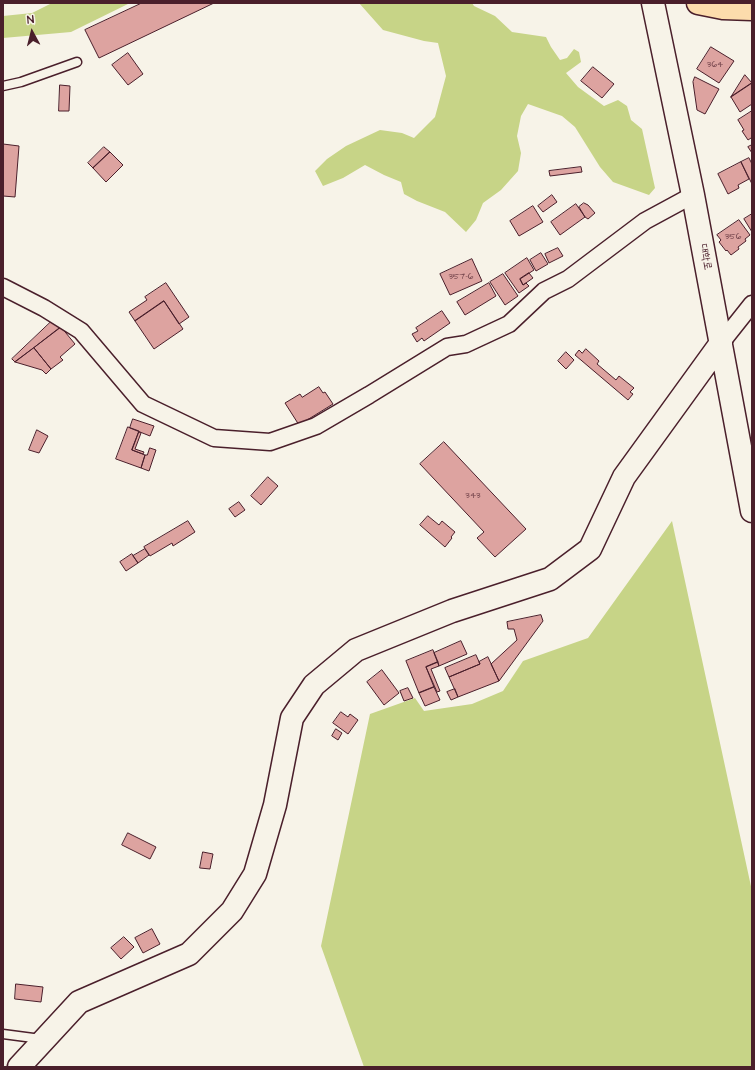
<!DOCTYPE html>
<html>
<head>
<meta charset="utf-8">
<style>
  body { margin:0 }
  #map { position:relative; width:755px; height:1070px; overflow:hidden; background:#f7f3e8; font-family:"Architects Daughter",sans-serif }
  canvas { display:block }
  .frame { position:absolute; inset:0; border:4px solid #4a1f2b; pointer-events:none }
  .north { position:absolute; left:12px; top:12px; width:40px; height:40px; -webkit-text-stroke:3px #f7f3e8; paint-order:stroke; rotate:353deg; font-size:11px; font-weight:700; line-height:16px; text-align:center; color:#4a1f2b }
  .north::after { content:''; display:block; margin:auto; width:14px; height:18px; background:#4a1f2b; clip-path:polygon(50% 0,100% 100%,50% 72%,0 100%) }
</style>
</head>
<body>
<div id="map">
<canvas width="755" height="1070"></canvas>
<div class="frame"></div>
<div class="north">N</div>
</div>
<script>
const g = document.querySelector('canvas').getContext('2d');
g.lineJoin = 'round';
function fillPath(path, color) { g.fillStyle = color; g.fill(path, 'evenodd'); }
function trace(path, color, width, dash) { g.strokeStyle = color; g.lineWidth = width; g.lineCap = dash ? 'butt' : 'round'; g.setLineDash(dash || []); g.stroke(path); }
function write(font, color, halo, rows, align = 'center') {
  g.font = font + ' "Architects Daughter","Poor Story",sans-serif'; g.lineWidth = 3; g.setLineDash([]); g.textBaseline = 'middle'; g.strokeStyle = halo; g.fillStyle = color; for (const [text, x, y, turn = 0] of rows) {
    g.save(); g.translate(x, y); g.rotate((+turn || 0) * Math.PI / 180); g.textAlign = isNaN(turn) ? turn : align; if (halo) g.strokeText(text, 0, 0); g.fillText(text, 0, 0); g.restore();
  }
}
const green = new Path2D(`
  M52 3H130L71 32 3 38V16L32 13Z
  M359 3H472L474 6 495 16 512 32 546 37 551 47 560 60 567 58 574 49 579 52 581 62 566 73 578 87 604 106 618 100 627 106 631 120 642 129 655 188 649 195 613 182 600 167 575 127 562 116 528 104 521 116 517 136 521 153 518 171 501 190 483 203 476 220 466 232 445 212 417 201 404 194 401 182 384 175 365 165 343 178 323 186 315 171 327 159 346 146 380 130 402 133 414 138 435 117 446 76 438 43 424 41 383 30Z
  M672 521 752 891V1067H364L321 946 370 714 415 698 424 711 472 704 503 691 523 661 588 638Z`);
const building = new Path2D(`
  M142 3H214L99 58 85 30Z
  M711 47 734 61 719 83 697 69Z
  M128 53 143 74 128 85 112 65Z
  M593 67 614 84 602 98 581 81Z
  M745 75 752 83 731 97Z
  M695 77 719 89 705 114 697 110 693 82Z
  M752 83V104L740 112 731 97Z
  M60 85 70 86 69 111H59Z
  M752 111V139L751 138 748 140 742 131 744 130 738 120Z
  M3 144 19 146 15 197 3 196Z
  M752 145V153L748 147Z
  M104 147 110 152 93 168 88 163Z
  M110 152 123 165 106 182 93 168Z
  M749 158 752 164V184L741 162Z
  M741 162 749 179 738 185 739 188 728 194 718 174Z
  M581 167 582 172 550 176 549 171Z
  M552 195 557 202 543 212 538 206Z
  M584 203 588 205 595 213 588 219 585 217 579 207Z
  M576 204 585 217 560 235 551 222Z
  M533 206 543 222 519 236 510 221Z
  M752 214V232L744 219Z
  M739 220 750 235 745 239 746 241 738 247 739 249 731 255 727 250 726 251 719 242 721 240 717 235Z
  M558 248 563 256 549 263 545 254Z
  M541 253 548 264 536 271 530 260Z
  M527 258 534 270 520 279 523 285 526 283 529 286 519 293 505 273Z
  M472 259 482 281 450 295 440 274Z
  M529 273 533 278 523 285 520 279Z
  M503 274 518 296 505 305 490 282Z
  M166 283 189 317 179 324 164 301 135 321 129 312 147 300 145 297Z
  M489 283 496 296 465 315 457 302Z
  M164 301 183 329 154 349 135 321Z
  M442 311 450 323 424 341 422 338 417 342 412 334 418 331 416 328Z
  M52 321 61 327 15 362 12 359Z
  M61 327 75 344 60 357 63 360 51 369 34 348Z
  M34 348 51 369 46 374 42 370 15 362Z
  M586 349 599 361 597 364 616 380 619 376 634 388 630 392 633 394 628 400 575 355 579 350 582 353Z
  M566 352 574 360 566 369 558 361Z
  M319 387 323 393 325 392 333 404 299 425 285 403 300 394 302 397Z
  M133 419 154 426 150 436 130 428Z
  M128 427 139 431 132 450 145 455 141 468 116 459Z
  M37 430 48 436 39 453 29 450Z
  M139 432 141 433 135 449 144 452 143 454 132 450Z
  M444 442 526 529 495 557 477 538 484 532 420 464Z
  M150 448 156 450 149 471 141 468 145 455H147Z
  M268 477 278 486 261 505 251 496Z
  M239 502 245 510 235 517 229 509Z
  M428 516 439 525 442 521 455 532 451 537 452 538 445 547 420 525Z
  M188 521 195 532 173 546 172 543 150 556 144 547Z
  M145 549 149 555 138 563 133 556Z
  M132 554 138 563 126 571 120 562Z
  M541 615 543 621 499 681 491 664 517 640 514 629H508L507 622Z
  M461 641 467 654 439 666 434 653Z
  M433 650 438 662 426 667 434 687 419 693 406 661Z
  M476 655 480 664 449 677 445 668Z
  M488 657 499 681 458 697 449 677 480 664 479 662Z
  M438 662 439 666 431 669 440 691 437 692 426 667Z
  M382 670 399 693 384 705 367 682Z
  M434 687 440 700 425 706 419 693Z
  M408 688 413 698 404 701 400 691Z
  M455 689 458 697 451 700 447 692Z
  M341 712 348 717 350 714 358 720 348 734 333 723Z
  M336 729 342 733 338 740 332 736Z
  M128 833 156 847 150 859 122 845Z
  M203 852 213 854 210 869 200 868Z
  M152 929 160 944 143 953 135 938Z
  M124 937 134 947 121 959 111 948Z
  M16 984 43 987 41 1002 15 999Z`);
const lane = new Path2D(`
  M3 86 21 82 77 62
  M3 1034 41 1039`);
const street = new Path2D(`
  M3 287 44 308 81 331 143 404 214 438 270 442 316 426 369 395 447 347 466 344 509 324 544 291 568 279 645 221 693 195
  M721 343 752 304`);
const secondary = new Path2D(`
  M653 3 693 195 752 511
  M19 1067 79 1002 189 954 232 911 255 874 275 805 292 718 314 685 356 650 452 611 550 579 590 549 624 477 721 343`);
const primary = new Path2D(`
  M698 3 723 8 752 9`);
const numberNames = [
  ["364",715,65],
  ["356",733,237],
  ["357-6",461,277],
  ["343",473,496]
];
const streetNames = [
  ["대학로",705,257,79]
];
fillPath(green, '#c7d487');
fillPath(building, '#dda3a0');
trace(building, '#4a1f2b', 1);
trace(lane, '#4a1f2b', 11);
trace(street, '#4a1f2b', 19);
trace(secondary, '#4a1f2b', 25);
trace(primary, '#4a1f2b', 25);
trace(lane, '#f7f3e8', 8);
trace(street, '#f7f3e8', 16);
trace(secondary, '#f7f3e8', 22);
trace(primary, '#fcdcac', 22);
write('9px', '#6f4048', null, numberNames);
write('11px', '#4a1f2b', '#f7f3e8', streetNames);
</script>
</body>
</html>
